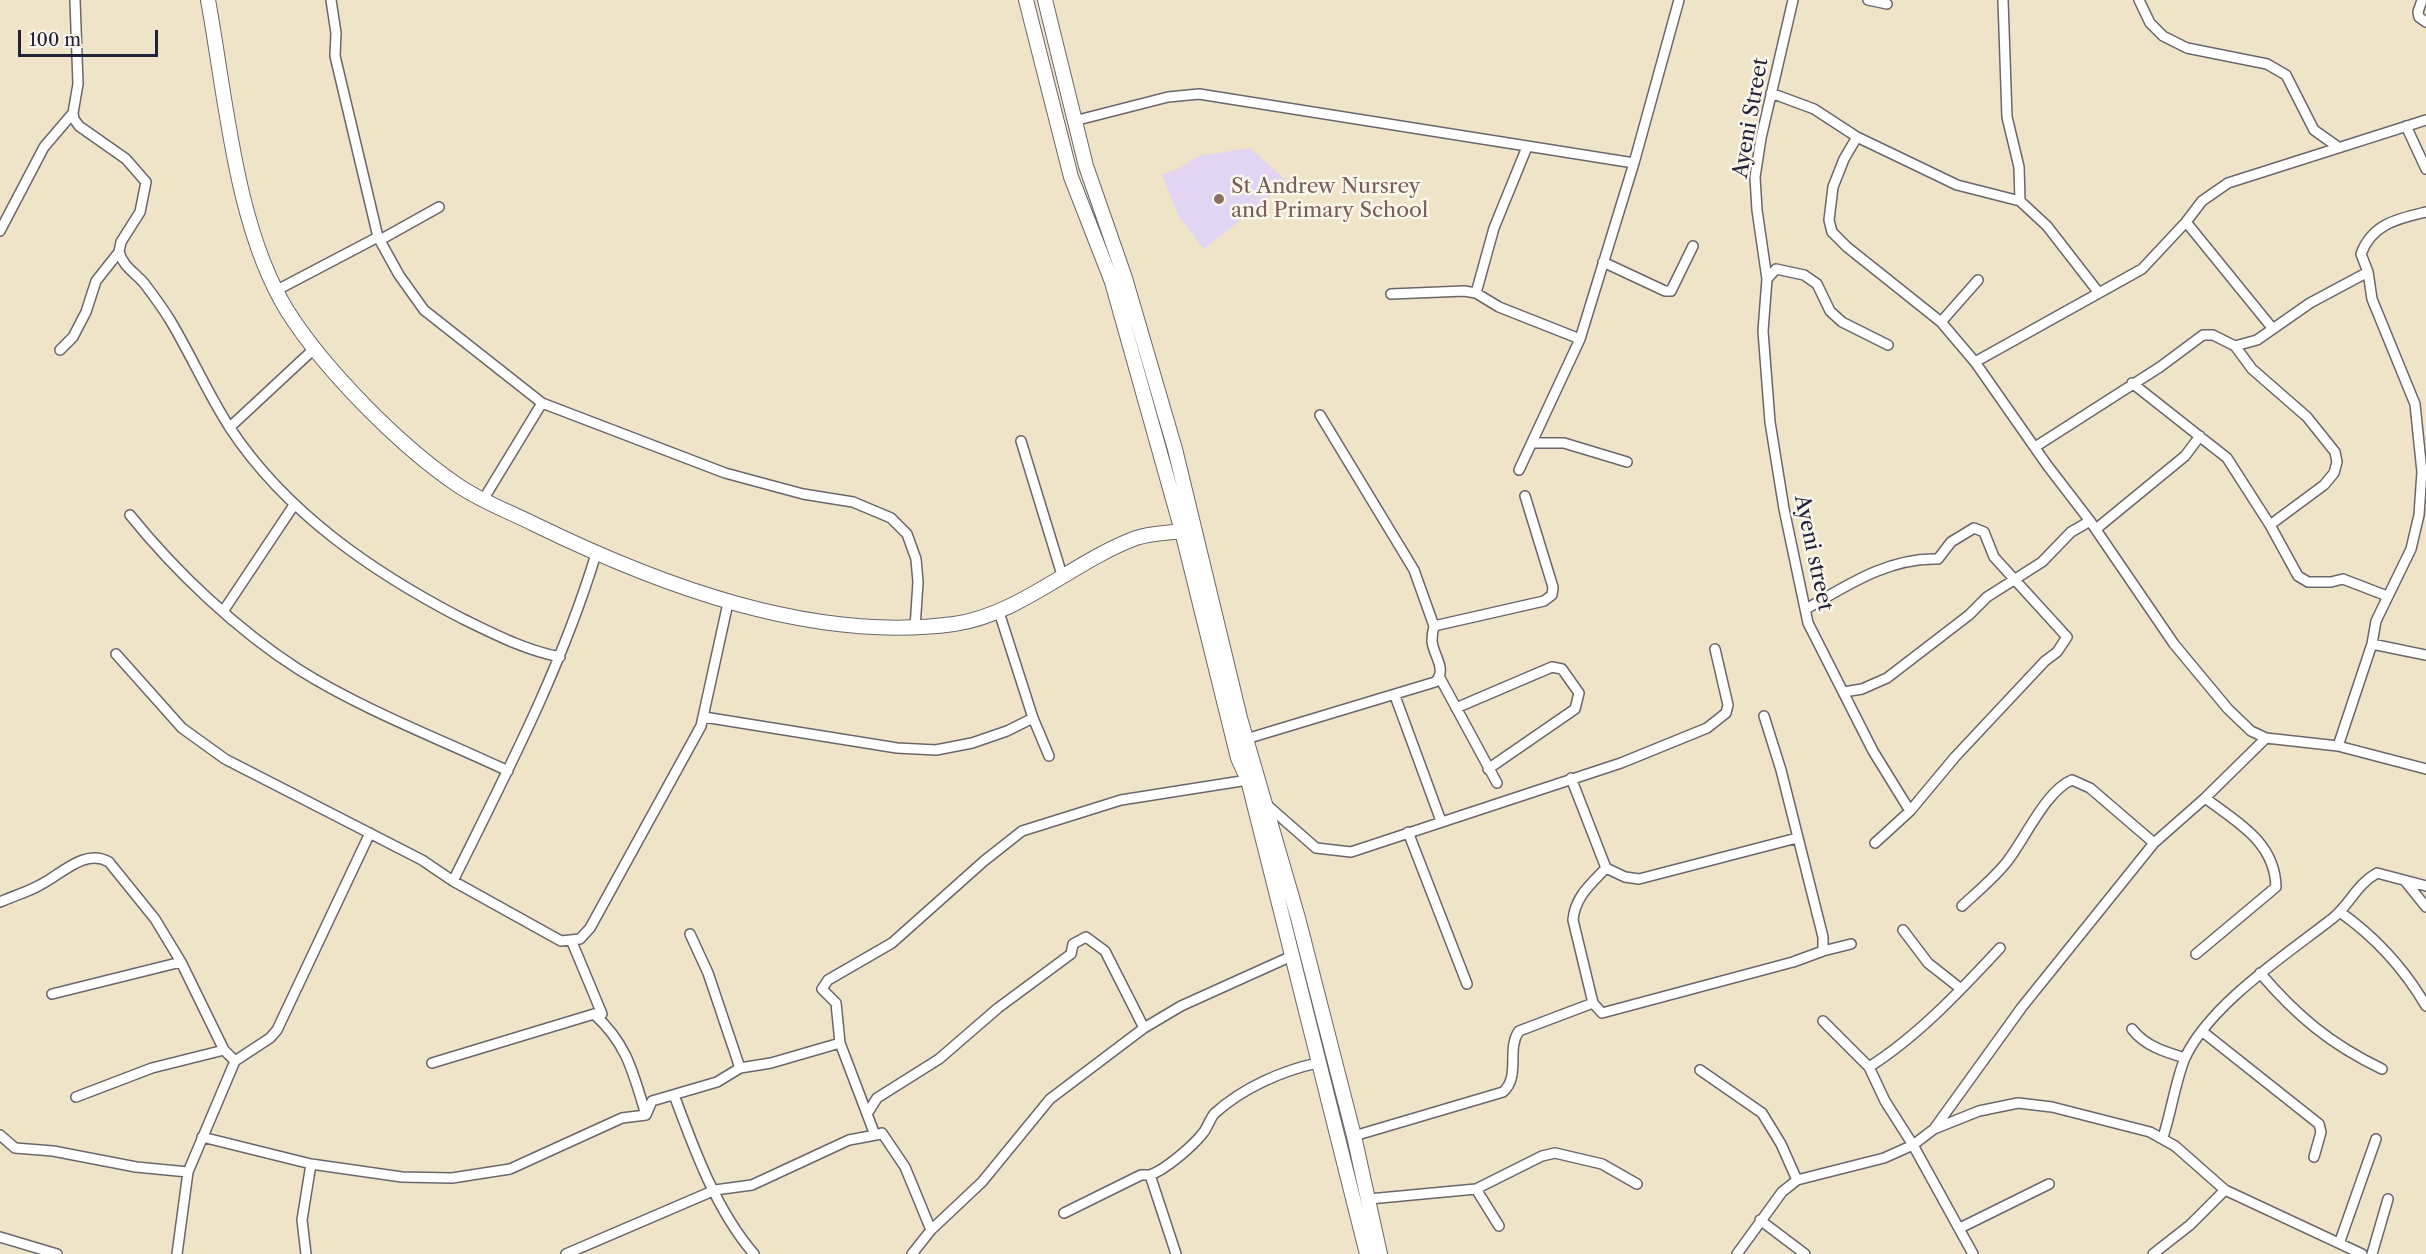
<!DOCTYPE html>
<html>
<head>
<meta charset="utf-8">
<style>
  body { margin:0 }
  #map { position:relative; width:2426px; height:1254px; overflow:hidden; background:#efe4c7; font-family:"Libre Caslon Text",serif }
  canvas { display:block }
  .scale { position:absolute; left:18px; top:30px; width:140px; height:27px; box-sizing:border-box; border:3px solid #22223b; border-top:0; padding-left:8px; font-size:18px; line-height:21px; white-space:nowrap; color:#22223b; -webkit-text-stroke:4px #fbf7ec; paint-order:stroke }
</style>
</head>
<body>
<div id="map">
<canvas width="2426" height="1254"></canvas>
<div class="scale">100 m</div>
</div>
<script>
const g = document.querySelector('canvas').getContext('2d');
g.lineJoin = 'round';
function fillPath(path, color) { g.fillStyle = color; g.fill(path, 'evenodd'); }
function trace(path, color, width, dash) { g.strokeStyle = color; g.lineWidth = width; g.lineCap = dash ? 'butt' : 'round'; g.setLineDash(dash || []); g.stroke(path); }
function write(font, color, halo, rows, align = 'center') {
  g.font = font + ' "Libre Caslon Text",serif'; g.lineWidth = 5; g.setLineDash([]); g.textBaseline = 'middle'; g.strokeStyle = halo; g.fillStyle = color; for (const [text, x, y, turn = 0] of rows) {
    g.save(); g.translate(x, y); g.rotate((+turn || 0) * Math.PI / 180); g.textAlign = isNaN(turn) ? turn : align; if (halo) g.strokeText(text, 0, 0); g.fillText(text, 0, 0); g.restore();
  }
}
const built = new Path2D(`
  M1250 148 1288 182 1204 249 1179 217 1162 174 1176 170 1199 156Z`);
const street = new Path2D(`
  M331 0 336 33 335 56 378 237 399 275 424 310 542 403 725 473 803 494 853 502 891 518 907 534 916 559 918 582 915 628
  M1793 0 1761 138 1755 177 1757 210 1767 279 1763 331 1770 422 1784 509 1808 623 1873 751 1910 811
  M1868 0 1887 4
  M2003 0 2007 117 2019 167 2020 201 2047 226 2099 293
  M2139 0 2150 23 2163 36 2187 48 2267 64 2286 75 2314 130 2338 147
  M2422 0 2418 12 2419 17 2426 22
  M1771 93 1814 109 1857 137
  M1074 121 1168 97 1199 94 1634 163
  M2406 126 2426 169
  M2020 201 1957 185 1857 137 1844 159 1833 187 1829 220 1832 232 1847 247 1941 322 1975 362 2047 465 2090 521 2174 644 2228 709 2251 731 2266 738 2338 746 2426 769
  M2186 222 2273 329
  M0 231 44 147 73 113 78 84 75 0
  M380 240 439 207
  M119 252C123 266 134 272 144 283 153 295 162 307 170 320 191 355 208 394 230 428 286 513 374 573 463 619 496 635 525 650 560 657
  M1603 262 1665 291H1671L1693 246
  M1767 279 1776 269 1804 275 1817 284 1830 311 1842 322 1888 345
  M277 290 378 237
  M1476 293 1494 228 1527 147
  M1391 294 1464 291 1476 293 1499 307 1580 339
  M1941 322 1978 280
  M2235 346 2257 340 2310 303 2368 272
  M60 350 73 337 86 312 96 281 119 252 121 242 140 212 146 182 126 159 79 126 74 119 73 113
  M1975 362 2142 269 2186 222 2202 201 2228 183 2426 120
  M2132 383 2227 458 2270 525 2298 576 2308 582H2331L2343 579 2387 596
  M1320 415 1414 570 1434 626
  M230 427 315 348
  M1021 441 1062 575
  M1533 443H1564L1627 462
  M2035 447 2160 367 2203 335H2213L2235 346 2252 369 2307 417 2335 452 2337 462 2334 473 2324 485 2270 525
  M1519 470 1580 339 1634 163 1679 0
  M483 500 542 403
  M130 515C175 571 237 630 298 669 361 709 440 739 508 771
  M2096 529 2185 456 2200 436
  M1806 609C1846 586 1889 557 1938 559L1951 542 1974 528 1984 532 1994 557 2067 637 2057 652 2045 661 1955 757 1910 811 1875 843
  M224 610 294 505
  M999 612 1033 718 1049 756
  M2372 644 2426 655
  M116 654 182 728 225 759 422 860 453 881 561 941 580 939 590 928 701 726 728 603
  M1440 678 1497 783
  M1844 692 1862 689 1887 678 1969 615 1987 597 2042 562 2071 532 2090 521
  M1395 696 1441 821
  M1456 708 1552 667 1562 669 1579 693 1575 709 1488 769
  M704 717 897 748 936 750 972 743 1007 731 1033 718
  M1246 739 1435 682C1448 670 1433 655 1432 641 1432 636 1433 630 1434 626L1544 601 1552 595 1553 587 1525 496
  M2338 746 2372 644 2376 621 2411 549 2419 515 2422 472 2415 404 2372 299 2368 272 2361 254C2372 224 2397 219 2426 212
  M1571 778 1606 868 1625 877 1639 879 1797 838
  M1267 805 1316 848 1351 852 1621 763 1707 728 1726 713 1728 705 1715 649
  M1408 832 1467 984
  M1606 868C1590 885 1575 897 1573 920L1593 1003 1602 1013 1793 962 1823 951V937L1781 770 1764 716
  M453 881C506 774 561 669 596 554
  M2405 881 2426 907
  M0 902C13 896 28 892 40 885 61 875 84 848 109 862L155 919 181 962 224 1050 235 1061
  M1962 906C1977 892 1993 879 2006 863 2024 841 2046 790 2072 780L2090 788 2154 843
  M2340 912C2375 937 2404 968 2426 1006
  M1903 930 1928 963 1961 989
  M690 934 708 973 740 1068
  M572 942 602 1014H594C628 1045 633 1073 646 1115
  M1823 951 1851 944
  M2196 954 2276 887C2275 842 2237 822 2205 798
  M2260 973C2297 1016 2330 1044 2382 1069
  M52 994 181 962
  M1823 1021 1869 1067
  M2132 1029C2145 1046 2165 1052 2185 1058
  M2203 1032 2319 1124 2321 1132 2314 1157
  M432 1063 594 1014
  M1700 1070 1762 1113 1781 1144 1797 1180
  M674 1095C694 1149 716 1210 754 1254
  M76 1097 152 1068 224 1050
  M867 1114 877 1098 939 1059 998 1008 1071 954 1073 944 1086 937 1105 951 1144 1028
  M1934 1129 1979 1111 2018 1103 2052 1107 2150 1132 2175 1146 2225 1190 2362 1254
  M0 1135 15 1148 53 1151 136 1167 188 1172
  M1354 1136 1503 1092C1521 1076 1506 1049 1519 1031L1593 1003
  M202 1137 311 1164 402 1177 452 1178 510 1169 622 1118 646 1115 652 1101 717 1082 740 1068 771 1063 840 1043
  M2163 1137C2171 1113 2176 1079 2185 1058 2210 1004 2287 954 2333 918 2350 904 2357 884 2377 873L2426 886
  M1476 1189 1499 1226
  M1369 1199 1476 1189 1542 1156 1555 1153 1602 1164 1637 1184
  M1064 1213 1141 1175H1150
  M1760 1220 1805 1254
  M1960 1228 2049 1184
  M931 1230 905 1167 882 1133 875 1135 840 1043 836 1003 822 989 828 980 892 943 984 861 1022 831 1121 800 1248 780
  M0 1237 57 1254
  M2340 1241 2376 1139
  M177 1254 188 1172 235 1061 270 1038 277 1030 370 833
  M306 1254 302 1220 311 1164
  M566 1254 715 1190 752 1185 849 1140 881 1134
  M912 1254 931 1230 982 1182 1050 1099 1144 1028 1181 1006 1294 955
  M1176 1254 1150 1175C1165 1170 1193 1146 1203 1133 1208 1127 1210 1118 1215 1113 1243 1088 1281 1071 1317 1063
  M1737 1254 1782 1192 1797 1180 1884 1158 1913 1145 1934 1129 2022 1007 2154 843 2205 798 2266 738
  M1973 1254 1913 1145 1885 1101 1869 1067C1918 1036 1961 990 2000 948
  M2153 1254 2190 1225 2225 1190
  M2372 1254 2388 1199`);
const secondary = new Path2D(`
  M208 0C226 97 235 227 288 312 325 370 399 445 456 484 480 501 508 511 534 524 659 585 812 643 954 624 1019 615 1074 561 1136 538 1150 533 1167 533 1182 531
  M1026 0 1071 177 1112 282 1182 531 1238 758 1248 780 1367 1254
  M1045 0 1086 166 1125 278 1175 449 1240 718 1298 918 1354 1136 1380 1254`);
const markers = [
  [1219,199,6,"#8d6e63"]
];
const streetNames = [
  ["Ayeni Street",1751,118,-80],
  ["Ayeni street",1813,553,78]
];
const educationNames = [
  ["St Andrew Nursrey",1231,187],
  ["and Primary School",1231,211]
];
fillPath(built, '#e2d4f3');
trace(street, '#6a666c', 12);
trace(secondary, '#6a666c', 16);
trace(street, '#fff', 9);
trace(secondary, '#fff', 14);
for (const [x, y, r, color] of markers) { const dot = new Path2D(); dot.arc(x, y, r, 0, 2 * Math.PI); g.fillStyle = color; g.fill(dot); trace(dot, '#fbf7ec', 2); }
write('21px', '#22223b', '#fbf7ec', streetNames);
write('21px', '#785e54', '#fbf7ec', educationNames, 'left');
</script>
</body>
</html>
